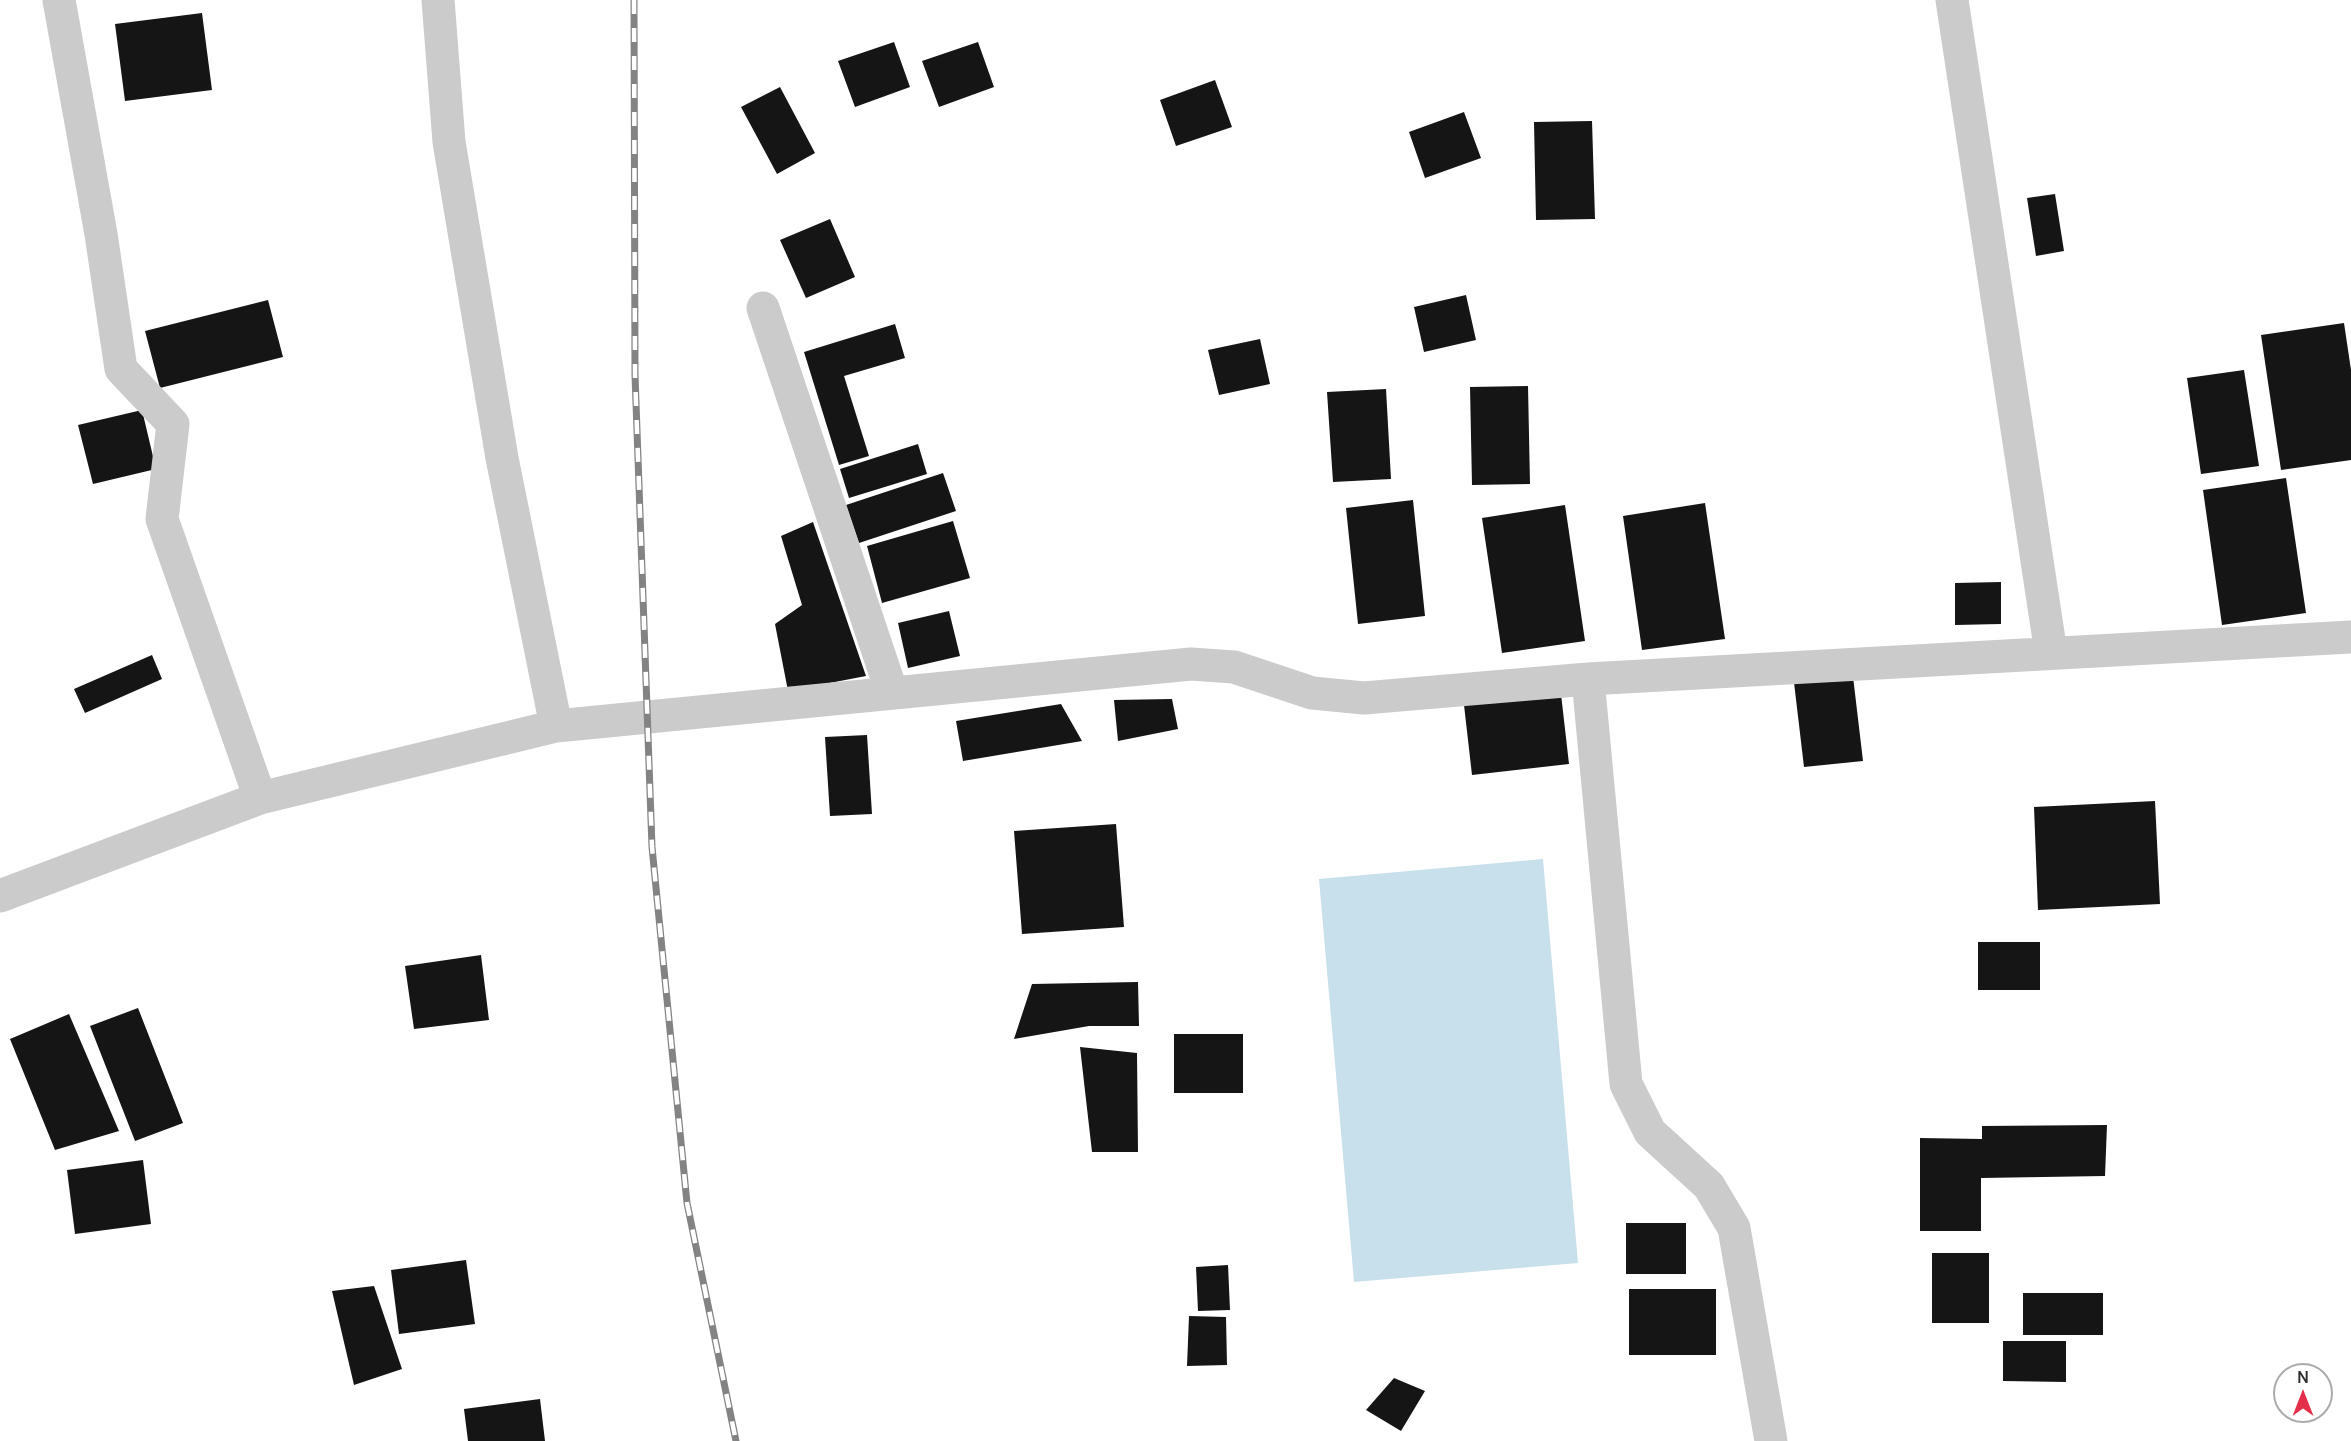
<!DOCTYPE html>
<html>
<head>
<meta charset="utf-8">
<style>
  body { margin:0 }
  #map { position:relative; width:2351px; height:1441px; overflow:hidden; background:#fff; font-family:Manrope,sans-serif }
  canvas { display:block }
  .north { position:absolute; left:2273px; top:1363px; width:60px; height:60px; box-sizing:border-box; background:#fff; border:2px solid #ababab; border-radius:50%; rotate:0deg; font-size:16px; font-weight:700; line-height:24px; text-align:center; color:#2e2e2e }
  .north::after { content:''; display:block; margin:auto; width:21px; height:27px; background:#e4304a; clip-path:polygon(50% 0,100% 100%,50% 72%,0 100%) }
</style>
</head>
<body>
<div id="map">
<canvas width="2351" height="1441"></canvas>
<div class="north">N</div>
</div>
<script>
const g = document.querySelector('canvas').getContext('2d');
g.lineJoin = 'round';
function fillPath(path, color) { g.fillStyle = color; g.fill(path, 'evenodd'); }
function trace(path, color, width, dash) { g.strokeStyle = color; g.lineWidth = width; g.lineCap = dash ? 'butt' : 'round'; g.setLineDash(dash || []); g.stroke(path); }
const water = new Path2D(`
  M1543 859 1578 1263 1354 1282 1319 879Z`);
const building = new Path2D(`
  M202 13 212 90 125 101 115 24Z
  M894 42 910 87 855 107 838 61Z
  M978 42 994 87 939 107 922 61Z
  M1215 80 1232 127 1176 146 1160 100Z
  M780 87 815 153 777 174 741 107Z
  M1464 112 1481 158 1425 178 1409 132Z
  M1592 121 1595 219 1536 220 1534 122Z
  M2055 194 2064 251 2036 256 2027 198Z
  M830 219 855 277 806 298 780 240Z
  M1466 295 1476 340 1424 352 1414 307Z
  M268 300 283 357 160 388 145 331Z
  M2344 323 2351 370V460L2281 470 2261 335Z
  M895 324 905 358 844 376 869 456 839 465 804 352Z
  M1260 339 1270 384 1219 395 1208 350Z
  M2244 370 2259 466 2201 474 2187 378Z
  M1528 386 1530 484 1472 485 1470 387Z
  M1386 389 1391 479 1333 482 1327 392Z
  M142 410 156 469 93 484 78 425Z
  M918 444 927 474 849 498 840 469Z
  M943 473 956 511 859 543 846 505Z
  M2286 478 2306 613 2222 625 2203 490Z
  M1413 500 1425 616 1358 624 1346 508Z
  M1705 503 1725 639 1642 650 1623 516Z
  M1565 505 1585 641 1502 653 1482 518Z
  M953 521 970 578 882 603 867 546Z
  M813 522 866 676 788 691 775 624 802 605 781 536Z
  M2001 582V624L1955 625V583Z
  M949 611 960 656 908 668 898 623Z
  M152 655 162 679 85 713 74 689Z
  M1852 668 1863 761 1804 767 1793 674Z
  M1561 694 1569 764 1472 775 1464 705Z
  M1172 699 1178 729 1118 741 1114 700Z
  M1061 704 1082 741 963 761 956 721Z
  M867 735 872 814 830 816 825 737Z
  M2155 801 2160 904 2038 910 2034 807Z
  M1116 824 1124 927 1022 934 1014 831Z
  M1978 942H2040V990H1978Z
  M481 955 489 1020 414 1029 405 966Z
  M1138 982 1139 1026H1089L1014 1039 1032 984Z
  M138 1008 183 1123 135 1141 90 1026Z
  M69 1014 119 1131 55 1150 10 1039Z
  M1174 1034H1243V1093H1174Z
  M1080 1047 1137 1053 1138 1152H1092Z
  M2107 1125 2105 1176 1981 1178V1231H1920V1138L1982 1139V1126Z
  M143 1160 151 1224 75 1234 67 1170Z
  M1626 1223H1686V1274H1626Z
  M1932 1253H1989V1323H1932Z
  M466 1260 475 1324 399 1334 391 1270Z
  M1228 1265 1230 1310 1198 1311 1196 1267Z
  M374 1286 402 1369 354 1385 332 1291Z
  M1629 1289H1716V1355H1629Z
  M2023 1293H2103V1335H2023Z
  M1189 1316 1226 1317 1227 1365 1187 1366Z
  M2003 1341H2066V1382L2003 1381Z
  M1394 1378 1425 1391 1401 1431 1366 1410Z
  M540 1399 545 1441H468L464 1409Z`);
const minor = new Path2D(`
  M59 0 101 234 121 369 173 424 162 519 260 798
  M438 0 449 142 502 458 556 726
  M1952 0 2051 653
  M763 308 892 693
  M1588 679 1626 1084 1650 1132 1709 1186 1734 1228 1771 1441
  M0 896 260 798 556 726 1191 664 1234 667 1312 693 1364 698 1588 679 2351 637`);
const rail = new Path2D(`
  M634 0 635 375 652 847 687 1203 736 1441`);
fillPath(water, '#c8e0eb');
fillPath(building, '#151515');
trace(minor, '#cbcbcb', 33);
trace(rail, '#838383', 7);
trace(rail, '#fff', 4.5, [14]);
</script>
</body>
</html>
